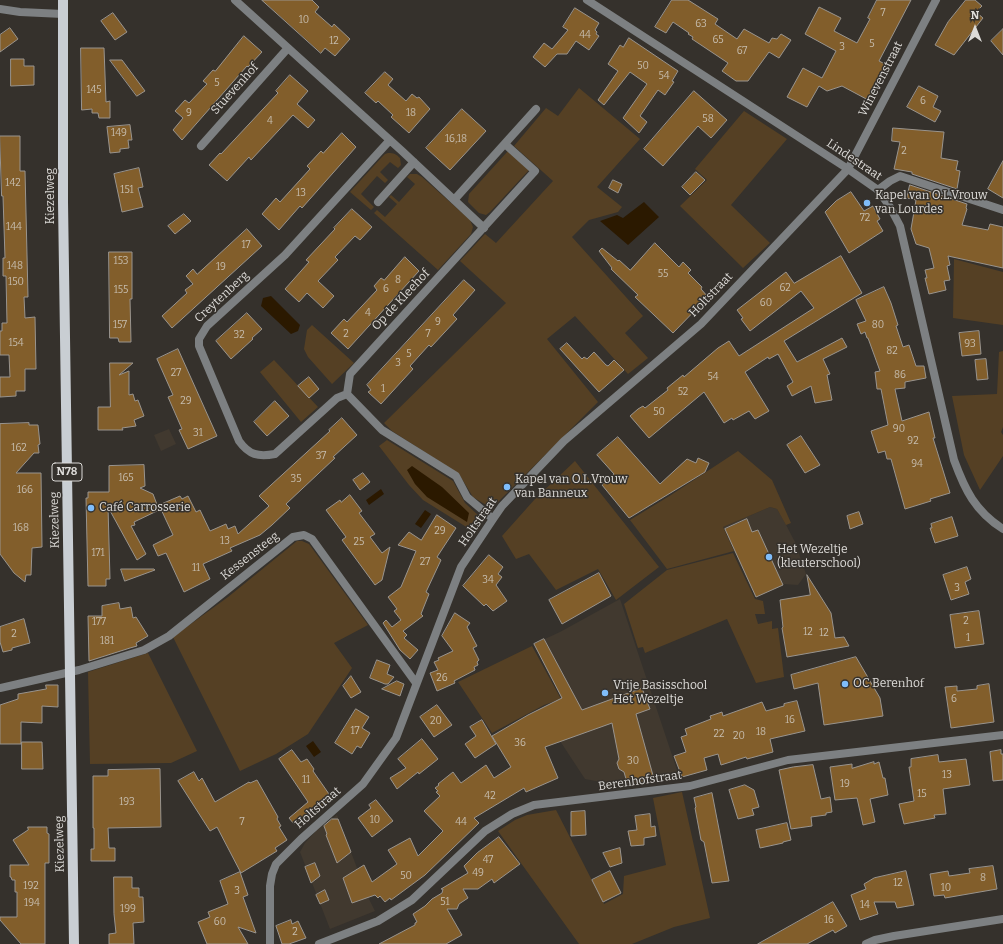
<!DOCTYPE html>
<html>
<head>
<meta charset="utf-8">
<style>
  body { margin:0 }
  #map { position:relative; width:1003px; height:944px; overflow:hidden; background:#35312c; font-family:Bitter,serif }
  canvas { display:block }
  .north { position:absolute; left:955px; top:8px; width:40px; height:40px; -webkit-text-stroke:3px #35312c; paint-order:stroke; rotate:0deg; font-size:11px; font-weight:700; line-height:16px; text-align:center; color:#dddbd8 }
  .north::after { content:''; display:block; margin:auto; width:14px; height:18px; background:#dddbd8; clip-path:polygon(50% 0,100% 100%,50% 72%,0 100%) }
</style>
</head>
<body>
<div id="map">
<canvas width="1003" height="944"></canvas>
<div class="north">N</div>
</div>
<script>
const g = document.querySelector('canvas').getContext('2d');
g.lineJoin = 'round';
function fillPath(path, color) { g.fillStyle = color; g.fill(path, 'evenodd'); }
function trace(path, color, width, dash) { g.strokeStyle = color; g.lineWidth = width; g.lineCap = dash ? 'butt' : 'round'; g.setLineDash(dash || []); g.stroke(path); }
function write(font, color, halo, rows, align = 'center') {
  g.font = font + ' Bitter,serif'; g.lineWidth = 3; g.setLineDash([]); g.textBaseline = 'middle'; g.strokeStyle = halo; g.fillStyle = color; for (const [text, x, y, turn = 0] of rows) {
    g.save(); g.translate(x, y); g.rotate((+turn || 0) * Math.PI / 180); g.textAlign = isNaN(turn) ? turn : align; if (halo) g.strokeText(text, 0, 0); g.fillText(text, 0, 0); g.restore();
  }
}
const built = new Path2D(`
  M169 429 176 444 161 451 154 435Z
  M770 507 777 509 784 521 795 542 806 574 798 585 783 584 756 597 723 527Z
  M620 599 679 776 628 787 585 779 560 741 563 701 534 644 560 632Z
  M337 815 368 897 375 911 330 929 300 852 305 843 316 831Z`);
const green = new Path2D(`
  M579 88 640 139 597 187 622 207 618 212 589 220 572 237 643 316 625 333 648 358 628 374 575 316 547 339 598 402 497 503 491 506 486 505 473 497 459 474 392 431 384 423 506 303 460 261 485 234 496 243 553 181 514 146 546 108 558 116Z
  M744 111 787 139 731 205 770 243 743 268 680 206 707 180 695 169Z
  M508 151 529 170 490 212 486 215 479 213 468 202 469 194Z
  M388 153C394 153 396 154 400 158L401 165 398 168 390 162 380 172 388 180 385 183 377 176 361 194 374 207 371 210 350 192 381 158 385 154Z
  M410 174H417L422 177 470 220 473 227 471 234 438 270 374 213 377 210 385 217 397 204 389 197 391 195 399 202 415 184 407 177Z
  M954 259 1003 272V325L953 318Z
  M312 325 354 363 332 384 308 357 304 349 307 330Z
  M1003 351V427L1001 432 1003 435V456L980 490 964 455 952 396 997 394 999 352Z
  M274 360 318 407 301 422 260 372Z
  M387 440 453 481 465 503 479 516 481 525 476 533 423 500 409 485 379 446Z
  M738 451 772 480 791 523 786 525 777 509 770 507 723 527 734 551 667 569 630 520 671 495Z
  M575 461 659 567 616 600 598 569 556 590 529 554 516 559 502 536 535 499Z
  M297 541H302L309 544 368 625 334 643 352 668 308 734 276 754 240 771 173 637 228 597Z
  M733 553 755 599 763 601 765 614H755L758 624 772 621V629L778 628 784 677 756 683 727 619 645 653 643 647 638 648 624 604 667 570Z
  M532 646 561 699 544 705 492 733 458 682Z
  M148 653 197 751 171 763 90 764 88 672Z
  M682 792 710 918 674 927 632 944H579L498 831 515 820 527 815 556 810 604 904 623 894 624 876 666 865 653 798Z`);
const water = new Path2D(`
  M644 202 659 217 628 245 600 221 617 215 623 218Z
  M271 296 300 325 298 331 291 334 261 306 263 298Z
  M412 466 442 487 469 513 467 522 427 497 415 484 407 470Z
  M381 489 384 494 369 505 366 500Z
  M425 510 431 514 421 528 415 524Z
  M313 741 321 752 314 757 306 746Z`);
const building = new Path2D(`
  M262 0H312L319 7 315 12 332 27 334 24 350 39 335 56 325 48 321 53Z
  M672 0H688L718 19 715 24 737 39 744 29 769 43 772 38 777 39 781 34 791 40 779 58 769 52 748 81H736L722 71 728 63 692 39 693 37 688 34 689 33 673 22 666 33 655 27Z
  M877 0H911L879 61 889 66 870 101 842 86 827 91 819 86 807 107 787 97 803 68 822 78 836 51 805 34 819 7 841 18 834 31 857 43 870 19 868 18Z
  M966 0H975L982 6 976 12 983 18 954 55 935 45 948 22Z
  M575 8 599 23 595 30 597 32 596 34 599 36 589 50 576 41 567 54H557L545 67 533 57 544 43 552 49 568 30 563 27Z
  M113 13 127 32 115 40 101 21Z
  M10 28 18 39 0 52V35Z
  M1003 29V55L991 41Z
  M244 36 262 52 248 67 247 66 182 140 173 130 183 118 175 111 185 100 189 103 207 84 203 81 213 70 215 71Z
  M629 38 678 71 672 81 674 82 665 95 658 90 640 116 647 122 639 133 623 118 647 84 630 72 604 105 598 100 618 71 608 64 620 45 623 47Z
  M81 48H104L106 102 110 101V118H99L98 113H92V109L82 110Z
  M11 59H24V66H34V85L11 86Z
  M110 60H122L145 91 137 96Z
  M385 72 393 79 388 85 406 101 412 94 417 98 419 97 430 109 409 133 391 117 393 115 378 101 376 103 365 93Z
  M290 75 308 91 297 104 315 120 308 128 293 115 251 160 249 157 227 181 209 165 220 153 221 154 278 93 276 91Z
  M919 86 938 96 933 107 941 111 935 122 907 107Z
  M694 91 727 120 711 138 698 126 663 166 644 149Z
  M462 109 486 131 450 170 426 148Z
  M130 125 132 140H128L129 148 120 149V152L110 153 107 127Z
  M893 128 944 132 941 158 958 161 956 170 960 171 957 189 912 174V172L894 169 900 142 892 141Z
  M342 133 356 147 302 208 300 206 279 230 262 214 276 198 280 202 310 169 307 166 321 151 323 153Z
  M0 136H20V171H25L28 297H24L25 318 35 317 36 369H25V391H16V396L0 397V377H10L9 355H0V331H2V323H7L6 276H3V258H5L3 196H2Z
  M1003 161V198L988 189Z
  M139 168 143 187 138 188 143 207 122 212 114 174Z
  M696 172 705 180 690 195 682 187Z
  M613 180 622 184 618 193 609 188Z
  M910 185 967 204 966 208 967 209 962 225 988 230 990 224 1003 227V268L948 256 950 265 947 266 950 280 944 281 946 290 929 294 925 278H927L925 270 934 268 929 248 916 244 911 229 916 200 907 198Z
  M851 192 864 211 873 206 880 219 877 221 883 231 849 253 825 212 836 201Z
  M352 209 372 227 360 240 355 236 335 257 338 260 318 281 334 296 323 308 307 293 299 302 285 289 309 262 306 260 335 229 334 228Z
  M184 214 191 221 175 234 168 226Z
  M247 229 262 246 172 328 162 316 187 293 185 290 193 284 186 276 193 269 197 274Z
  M655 243 679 267 683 262 691 270 688 273 702 287 701 289 708 297 673 333 635 297 638 295 611 269 612 268 599 251 602 248 618 261 619 260 630 270Z
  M109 252H132V299H130L131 342H119L118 338H110Z
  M841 256 862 293 784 341 797 362 842 338 847 347 823 359 830 374 827 375 832 400 815 403 811 386 792 396 787 386 793 382 778 354 769 359 768 357 745 372 769 411 755 419 749 411 733 420 732 418 724 423 704 392 649 438 630 416 638 409 643 406 645 408 668 390 667 388 683 375 684 377 718 348 729 341 739 356 814 308 801 291 750 331 741 319 743 318 737 310 786 272 794 283Z
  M405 257 419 271 348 349 331 333 344 319 347 322 377 290 374 286 381 278 384 280Z
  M464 280 475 290 453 315 457 319 431 347 429 345 410 366 413 369 381 404 368 392 371 390 367 385Z
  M884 287 891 303 898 325 896 326 903 347 909 345 916 366H924L926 378 905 382V388L895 389 902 421 929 412 935 438H933L950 493 930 499 931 501 905 509 891 459H887L885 451 878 453 871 431 888 425 881 389H877L875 372 880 371 868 338H867L865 332 861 334 857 324 866 321 856 300Z
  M247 313 262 329 252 338 253 339 231 359 216 341Z
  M979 331 981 354 962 356 959 333Z
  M567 343 582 359 584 357 587 359 594 352 606 365 608 366 614 360 624 370 599 392 560 349Z
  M178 349 217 436 188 449 179 430 182 429 168 397 173 395 157 359Z
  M986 359 988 379 977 380 975 360Z
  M110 363H133L119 375 129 371V395L133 394 135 401 138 400 144 416 134 420 136 426 122 428 123 430H98V407H110Z
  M309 377 319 389 309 398 298 386Z
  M275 401 289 416 267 436 254 422Z
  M342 418 357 435 333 457 335 458 286 504 290 508 272 525 260 535 230 548 232 551 203 564 210 579 184 592 166 553 158 556 153 545 173 535 159 505 180 496 182 499 188 496 196 512 200 510 210 531 226 524 228 529 235 526 238 534 269 506 259 496 330 431 329 430Z
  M29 423V425H38L40 444 38 445 39 453H34L16 473H41L42 547 32 548 31 575H26L25 582 14 573 0 554V424Z
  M801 436 820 465 805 473 787 445Z
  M618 437 660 484 687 459 696 463 698 458 709 463 705 472 629 518 602 485 614 474 597 455Z
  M144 465 145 486 140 488 153 494 159 510 134 522 135 525 131 526 146 554 137 560 108 507 110 579H106V586H88L86 498H88V492H109V466Z
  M363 473 370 482 360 490 353 480Z
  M350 495 362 511 359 513 375 534 370 537 382 553 390 547 382 580 375 585 342 540 346 537 326 510 340 500 341 502Z
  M859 512 863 524 850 529 847 516Z
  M437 515 456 528 437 557 441 560 426 592 429 594 421 614 423 616 403 631 407 635 404 638 418 650 410 659 400 650 383 623 386 620 392 627 401 620 394 611 397 609 388 597 401 587 416 551 398 545 409 532 421 540Z
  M952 517 958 536 935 543 930 528H932L931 524Z
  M747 519 752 532 758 530 783 585 756 597 725 529Z
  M489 555 503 567 498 574 502 577 496 585 507 601 493 611 486 604 484 606 463 586Z
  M967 567 971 579 965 582 969 594 951 600 943 575Z
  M121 569H154L155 570 125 581Z
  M599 573 611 596 562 624 549 600Z
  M807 575 831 613 835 638 844 637 849 646 787 657 782 628 783 627 780 600 810 595Z
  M119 603 120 609 131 607 133 618 136 617 148 636 136 643 137 646 130 648 89 661 88 616H102V606Z
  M979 611 984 644 955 648 950 615Z
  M455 613 470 623 467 627 477 646 473 648 479 660 477 662 478 665 474 667 475 670 454 681 455 683 437 691 430 673 438 670 434 662 439 660 438 658 453 651 442 636Z
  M24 619 30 643 12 648V650L3 652 0 642V627Z
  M544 639 582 710 642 688 650 709 636 714 654 779 628 786 624 772 619 769 617 763 619 759 612 723 545 747 558 778 526 792 524 788 474 818 479 823 425 875 391 900 390 898 385 902 380 896 378 898 375 895 352 903 343 878 364 865 372 882 397 864 388 850 410 838 418 856 443 831 424 811 440 796 436 792 438 791 435 788 439 785 438 784 453 772 461 783 486 765 494 778 511 767 492 736 528 715 562 698 534 644Z
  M856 657 880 698 883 716 824 725 818 683 794 689 791 675Z
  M377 660 390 665 387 674 394 677 388 684H385L370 678Z
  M351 676 361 692 351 698 343 686Z
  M397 681 404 684 400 696 382 689Z
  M989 684 994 722 951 728 945 687 957 686V691L977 689V686Z
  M46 685H58V707L42 706V723L21 722V744H0V705L18 699V694L46 689Z
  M797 701 805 731 770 739 773 752 747 759 746 757 721 765 718 754 704 758 707 770 682 777 674 756 686 752 681 737 687 735 685 729 711 719 710 716 722 712 723 716 762 702 766 711 784 706V704Z
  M437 705 452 725 434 737 420 717Z
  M356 709 369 717 362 728 370 733 361 748 357 746 352 754 335 743Z
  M482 720 496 744 475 758 465 744 476 736 470 727Z
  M422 739 438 759 419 774 418 772 397 789 390 778 406 768 398 759Z
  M22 742H42L43 769H22Z
  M292 750 301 762 307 759 314 769 313 771 329 794 331 800 316 812 314 810 294 824 289 818 308 802 279 759Z
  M1001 750V754H1003V780L993 781 990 752Z
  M938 755 939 762 966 759 970 785 943 789 946 814 934 815 935 818 904 824 899 804 914 801 909 767H911V759Z
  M874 762V764L879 762 883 778H885L888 795 870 799 875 822 863 825 857 798 835 800 830 767 852 764V768Z
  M813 765 821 799 830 797 832 812 826 813V815L811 817 812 826 791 829 779 770 793 767Z
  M160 769 161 827 108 828 109 848H115V861H91V849H94V828H93V776H108V770Z
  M194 772 199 781 202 778 215 802 249 782 250 783 257 780 278 817 277 819 281 826 279 827 287 840 275 848 277 851 241 873 217 827 210 831 178 781Z
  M745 785 754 790 759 807 752 809 754 815 738 819 729 790Z
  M712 793 729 881 712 883 704 842 701 840 695 808 696 807 694 798Z
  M376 800 393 821 372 837 358 818 371 808 369 805Z
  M585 811 586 835 571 836V812Z
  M650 814 651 827 655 826 656 836 644 838V845L631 846 628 831 637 830 635 816Z
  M332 819H338L351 852 337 863 326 835 327 834 324 826Z
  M787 823 791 840 783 842V843L760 848 756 830Z
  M28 827H47V833L49 834V863H45V944H21L0 920V917H17V892H15V880H12L11 877H10V865H29L13 840 28 830Z
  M499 837 520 864 494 883 492 879 478 889H463L468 898 459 904 457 909H447L462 935 446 944H379L415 925V923L417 922 413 914 425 906 432 899 442 893 443 889H441L468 873 464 866 477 853Z
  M620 848 622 863 610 867 603 853Z
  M315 863 320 876 311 883 305 867Z
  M993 866 997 889 945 898 944 895 934 896 930 874 948 871 949 876 970 873 969 869Z
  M610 871 621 893 603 902 592 880Z
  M906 871 914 905 897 908 895 902H874L878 914 860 920 851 895 866 889 864 884 874 878Z
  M240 872 248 895 243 897 256 933 238 927 248 944H207L198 922 210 917 208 912 228 904 220 881Z
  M114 877H132V888H139V897H143L144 922 133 923 134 944H109V934L116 933 114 914Z
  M325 890 329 900 320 904 316 895Z
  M833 902 847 926 835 933 833 930 807 944H758Z
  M291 920 292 924 298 921 306 938 289 944H282L276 926Z`);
const minor = new Path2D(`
  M235 0 402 151 484 228
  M587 0 848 169 878 190 890 207 900 226 954 460C965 490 975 511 1003 529
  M0 9 20 12 63 14
  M201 146 288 48
  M878 190 890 181 900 176 1003 210
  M454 200 536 109
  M378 202 414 162
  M347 394 337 398 275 454C258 457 249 455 239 441L199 346V339L207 326 285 255 390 140
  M347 394 350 374 535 171 505 144
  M347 394 382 430 456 476 467 497 493 519
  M0 688 79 670 144 650 169 636 293 537 304 535 312 539 416 683
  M270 944V886L272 874 276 864 301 839 363 784 396 738 461 567 493 519 502 506 564 441 701 324 848 169 936 0
  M319 944 378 921 412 900 485 831 512 814 534 805 690 786 788 760 1003 735
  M866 944 875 940 894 936 1003 919`);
const primary = new Path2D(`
  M63 0V202L74 944`);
const markers = [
  [867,203,4,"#7fbdfa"],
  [507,487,4,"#7fbdfa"],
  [91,508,4,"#7fbdfa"],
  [769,557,4,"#7fbdfa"],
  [845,684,4,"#7fbdfa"],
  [605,693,4,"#7fbdfa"]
];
const numberNames = [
  ["7",883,13],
  ["10",304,20],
  ["63",701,24],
  ["44",585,35],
  ["65",718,40],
  ["12",334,41],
  ["5",872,44],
  ["3",842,47],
  ["67",742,51],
  ["50",643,66],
  ["54",664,76],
  ["5",217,83],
  ["145",94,90],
  ["6",923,101],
  ["9",189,113],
  ["18",411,113],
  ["58",708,119],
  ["4",270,121],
  ["149",119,133],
  ["16,18",456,139],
  ["2",904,151],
  ["142",13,183],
  ["151",127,190],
  ["13",301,193],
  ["72",865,218],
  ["144",14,227],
  ["17",246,245],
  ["153",121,261],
  ["148",15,266],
  ["19",221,267],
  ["55",663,274],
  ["8",398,280],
  ["150",16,282],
  ["62",785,288],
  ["6",386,289],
  ["155",121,290],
  ["60",766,303],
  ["4",368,313],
  ["9",438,322],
  ["157",120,325],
  ["80",878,325],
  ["2",346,334],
  ["7",428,334],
  ["32",239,335],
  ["154",16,343],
  ["93",970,344],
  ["82",892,351],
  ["5",409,354],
  ["3",398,363],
  ["27",176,373],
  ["86",900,375],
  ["54",713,377],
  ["1",383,389],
  ["52",683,392],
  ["29",186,401],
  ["50",659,412],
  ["90",899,429],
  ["31",198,433],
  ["92",913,441],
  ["162",19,448],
  ["37",321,456],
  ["94",917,464],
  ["165",126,478],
  ["35",296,479],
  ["166",25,490],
  ["168",21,528],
  ["29",440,531],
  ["13",225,541],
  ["25",359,542],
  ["171",98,553],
  ["27",425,562],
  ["11",196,568],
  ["34",488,580],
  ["3",957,588],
  ["2",966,621],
  ["177",99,622],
  ["12",808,632],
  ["12",824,633],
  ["2",14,634],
  ["1",968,638],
  ["181",107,641],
  ["26",442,678],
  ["6",954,699],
  ["16",790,720],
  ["20",436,721],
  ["17",355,731],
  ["18",761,732],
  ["22",719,734],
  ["20",739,736],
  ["36",520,743],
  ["30",633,761],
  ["13",947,775],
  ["11",306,780],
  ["19",845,784],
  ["15",922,794],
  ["42",490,796],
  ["193",127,802],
  ["10",375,820],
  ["7",242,822],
  ["44",461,822],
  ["47",488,860],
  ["49",478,873],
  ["50",406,876],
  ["8",983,878],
  ["12",898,883],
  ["192",31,886],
  ["10",946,888],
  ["3",237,891],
  ["51",445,902],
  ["194",32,903],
  ["14",865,905],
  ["199",128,909],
  ["16",829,920],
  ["60",220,922],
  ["2",295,932]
];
const shields = [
  [67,472,30]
];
const shieldNames = [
  ["N78",67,472]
];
const streetNames = [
  ["Winevenstraat",881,79,-63],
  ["Stuevenhof",235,89,-48],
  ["Lindestraat",854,160,34],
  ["Kiezelweg",51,196,-90],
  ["Holtstraat",711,295,-46],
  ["Creytenberg",222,297,-43],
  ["Op de Kleehof",401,300,-47],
  ["Kiezelweg",55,520,-91],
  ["Holtstraat",478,522,-55],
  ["Kessensteeg",250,556,-38],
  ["Berenhofstraat",640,781,-8],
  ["Holtstraat",318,808,-41],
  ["Kiezelweg",60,844,-91]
];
const poiNames = [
  ["Kapel van O.L.Vrouw",875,196],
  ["van Lourdes",875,210],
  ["Kapel van O.L.Vrouw",515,480],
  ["van Banneux",515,494],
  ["Café Carrosserie",99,508],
  ["Het Wezeltje",777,550],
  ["(kleuterschool)",777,564],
  ["OC Berenhof",853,684],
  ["Vrije Basisschool",613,686],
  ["Het Wezeltje",613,700]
];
fillPath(built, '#41392f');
fillPath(green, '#554024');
fillPath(water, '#2b1900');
fillPath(building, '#825e2b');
trace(building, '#99948e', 1);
trace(minor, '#7d8082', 8);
trace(primary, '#c9ced3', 10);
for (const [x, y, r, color] of markers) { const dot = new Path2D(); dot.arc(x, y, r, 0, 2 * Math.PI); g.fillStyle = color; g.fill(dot); trace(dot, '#35312c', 1.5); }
write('10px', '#c6bcad', null, numberNames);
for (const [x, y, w] of shields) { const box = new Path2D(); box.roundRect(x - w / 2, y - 9, w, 18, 3); g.fillStyle = '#35312c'; g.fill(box); trace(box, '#dddbd8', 1); }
write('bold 11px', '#dddbd8', null, shieldNames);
write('12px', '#dddbd8', '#35312c', streetNames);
write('12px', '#dddbd8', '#35312c', poiNames, 'left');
</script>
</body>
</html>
